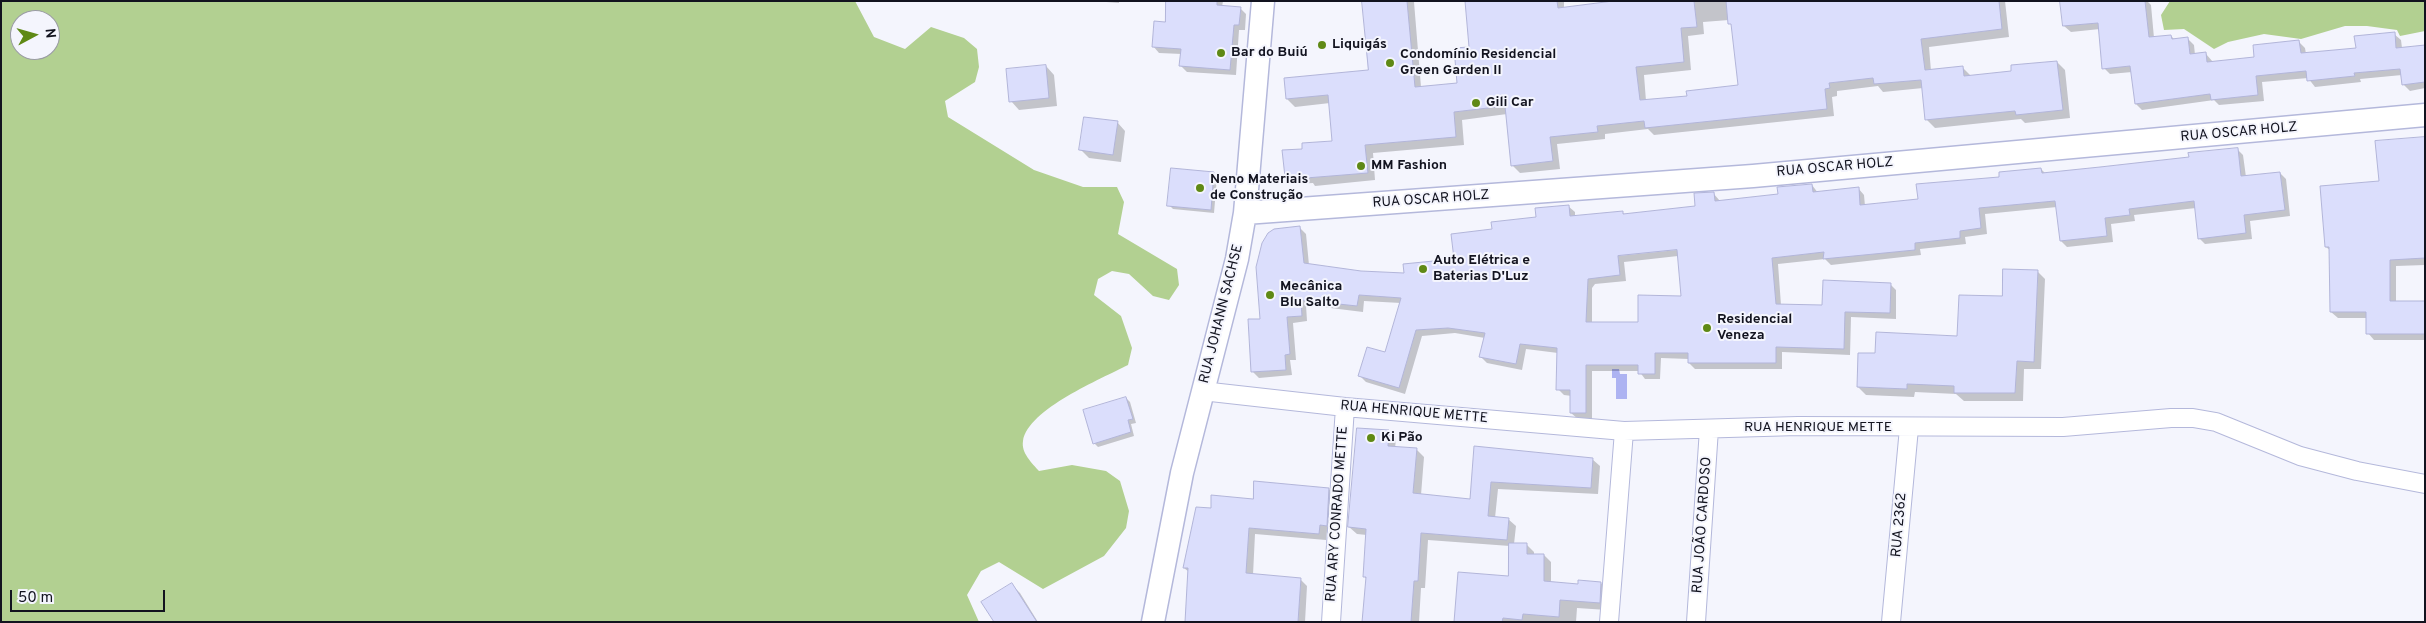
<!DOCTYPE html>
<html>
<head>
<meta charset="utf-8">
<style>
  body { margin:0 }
  #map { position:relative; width:2426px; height:623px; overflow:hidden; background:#f4f5fd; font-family:Overpass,sans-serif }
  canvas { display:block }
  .frame { position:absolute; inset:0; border:2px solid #12131f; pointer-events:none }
  .north { position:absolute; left:10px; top:10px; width:50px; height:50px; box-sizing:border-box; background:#f4f5fd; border:1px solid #9a9ba4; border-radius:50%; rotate:84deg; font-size:14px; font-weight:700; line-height:20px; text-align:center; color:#12131f }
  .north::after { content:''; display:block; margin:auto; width:18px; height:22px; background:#5f8915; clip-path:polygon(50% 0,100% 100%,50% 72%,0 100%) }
  .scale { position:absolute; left:10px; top:590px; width:155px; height:22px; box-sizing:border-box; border:2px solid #12131f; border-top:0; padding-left:6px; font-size:15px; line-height:18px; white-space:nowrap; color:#12131f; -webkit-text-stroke:4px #f4f5fd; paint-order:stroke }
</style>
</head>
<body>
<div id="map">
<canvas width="2426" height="623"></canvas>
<div class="frame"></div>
<div class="north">N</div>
<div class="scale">50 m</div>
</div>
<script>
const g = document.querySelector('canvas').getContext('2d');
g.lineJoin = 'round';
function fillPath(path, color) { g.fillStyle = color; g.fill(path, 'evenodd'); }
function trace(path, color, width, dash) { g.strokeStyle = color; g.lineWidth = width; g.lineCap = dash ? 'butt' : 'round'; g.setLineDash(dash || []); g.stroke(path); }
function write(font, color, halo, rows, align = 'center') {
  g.font = font + ' Overpass,sans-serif'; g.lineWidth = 4; g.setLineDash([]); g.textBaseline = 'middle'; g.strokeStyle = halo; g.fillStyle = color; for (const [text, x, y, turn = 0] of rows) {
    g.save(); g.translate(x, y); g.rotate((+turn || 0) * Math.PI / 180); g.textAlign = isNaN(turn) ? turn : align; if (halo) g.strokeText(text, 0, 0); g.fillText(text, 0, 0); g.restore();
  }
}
const forest = new Path2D(`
  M1 1H855L874 37 905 49 931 27 964 38 977 49 979 67 975 82 945 101 948 117 1034 170 1083 187H1117L1124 202 1118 234 1177 269 1179 285 1169 300 1153 296 1129 274 1112 271 1098 279 1094 295 1121 316 1132 348 1128 365C1101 379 1028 409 1023 441 1021 453 1032 463 1039 471L1072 465 1106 471 1120 481 1129 511 1126 528 1104 556 1043 589 999 562 981 571 967 595 979 622H1ZM20 20H50V50H20Z
  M2170 1H2425V31L2400 36 2397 30 2367 26H2345L2301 39 2264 34 2228 42 2214 49 2184 29 2164 30 2161 15Z`);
const water = new Path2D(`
  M1612 369H1619L1620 374H1627V399H1616V378H1612Z`);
const shadow = new Path2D(`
  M1093 1H1119V3Z
  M1167 1H1223L1222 7 1240 8 1246 14 1245 30H1239L1236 75 1187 72 1181 66 1182 54 1159 53 1153 46 1166 23Z
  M1363 1 1414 2 1421 87 1459 84 1471 48 1466 1H1564V9L1626 1H2005L2009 37 1929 47 1931 71 1963 68 1971 76 2013 72 2057 62 2065 70 2070 118 2025 123 2021 119 1935 128 1927 120 1923 88 1883 92 1878 86 1837 91V96L1832 97 1834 116 1654 135 1648 129 1605 134V139L1557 144 1560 169 1520 173 1512 165 1507 114 1462 120 1464 145 1373 153 1375 180 1315 186 1313 183 1294 184 1286 177 1303 150 1334 142 1330 103 1295 107 1287 99 1369 71ZM1729 20 1733 27 1739 86 1688 97 1646 101 1644 75 1691 70 1688 36 1704 34 1703 22Z
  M2062 1H2147L2151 5 2154 38 2171 36 2175 40 2188 39 2194 45 2195 55 2206 54 2213 62 2256 58 2299 42 2305 48 2306 54 2357 50 2394 34 2401 40 2402 48 2425 46V88L2410 91 2403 84 2402 75 2360 79 2361 82 2315 87 2308 78 2262 82 2264 101 2219 105 2214 100 2142 110 2136 104 2132 72 2110 74 2104 68 2100 29 2071 32 2064 26Z
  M1046 66 1054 75 1057 106 1019 110 1011 101Z
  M1117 122 1125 131 1121 162 1089 158 1081 150Z
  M2425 139V265L2396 266V302H2425V340H2374L2368 333 2367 318H2338L2331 312V251L2326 247 2380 182Z
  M2237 149 2243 155 2246 177 2280 173 2286 179 2290 216 2250 221 2252 239 2205 244 2199 238 2196 208 2134 215 2135 221 2111 224 2113 242 2067 247 2061 241 2057 207 1985 214 1987 234 1965 237 1966 244 1920 249 1921 255 1831 265 1825 259 1778 264 1781 305 1823 306 1890 284 1896 290V319L1851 317 1850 355 1782 352V369H1695L1689 363V359L1661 358 1660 379H1645L1639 371H1592V419H1578L1571 413 1572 396 1564 395 1558 389V353L1526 349 1522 370 1487 363 1480 356 1485 338 1455 333 1422 336 1405 394 1366 382 1360 376 1386 354 1401 303 1364 301 1363 312 1306 305 1307 321 1293 323 1296 360H1290L1292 375 1259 378 1253 372 1261 320 1300 228 1306 234 1309 265 1361 272 1405 275 1455 260 1493 230 1538 218 1568 206 1575 212V217L1622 212 1625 215 1697 208 1713 193 1720 201 1779 195 1812 185 1818 193 1858 188 1864 195 1865 206 1919 200 2041 169 2046 174 2191 158ZM1678 256 1683 297 1639 324 1592 323V288L1595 284 1626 281 1624 262Z
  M1213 173 1217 177 1214 213 1173 209 1169 205Z
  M2037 271 2045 279 2041 369H2024L2023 401H1964L1956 394 1915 392 1914 397 1866 395 1858 387 1877 355 1958 338Z
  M1126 398 1130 402 1136 423 1131 424 1134 436 1098 447 1094 443Z
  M1388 431 1396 439 1395 448 1416 449 1424 457 1421 495 1471 501 1475 447 1592 459 1600 466 1598 494 1498 489 1495 518 1508 519 1516 526 1514 544H1526L1534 552V555H1544L1551 562V583L1579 585 1601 583 1608 591 1607 610 1577 608 1576 622H1455L1509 577 1510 546 1428 540 1425 588H1421L1419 622H1364L1367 580 1364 576 1367 535 1357 534 1349 527Z
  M1329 489 1335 496 1333 532 1327 531 1326 540 1255 534 1253 575 1300 579 1307 586 1305 622H1186L1189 572 1184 568 1212 510 1254 500Z
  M1011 584 1020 593 1038 622H995Z`);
const building = new Path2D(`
  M1166 1H1217V5L1241 7 1239 25H1234L1230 70 1179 66 1181 49 1152 47 1154 21 1165 22Z
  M1362 1H1407L1415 87 1457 83 1454 48 1469 47 1465 1H1557L1558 8 1613 1H1694L1697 27 1681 28 1684 62 1636 67 1640 100 1687 96 1686 91 1738 85 1731 24H1728L1726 1H1999L2002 29 1921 39 1925 70 1963 66 1964 76 2011 71V65L2057 61 2063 110 2016 115 2015 111 1925 120 1921 80 1874 84 1873 78 1829 83 1830 88 1825 89 1827 109 1645 128 1644 121 1597 126 1598 132 1550 137 1553 161 1511 166 1505 106 1454 112 1456 137 1365 145 1368 173 1306 178V175L1285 177 1282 150 1302 149V143L1332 141 1328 95 1286 99 1284 78 1368 70Z
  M2060 1H2145L2149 37 2171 35 2172 39 2188 37 2190 54 2206 52 2207 62 2254 57 2253 45 2299 40 2301 53 2356 48 2354 36 2395 32 2396 48 2425 45V82L2402 85 2400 69 2354 73 2355 76 2307 81 2306 71 2256 76 2258 95 2211 100 2210 94 2135 104 2130 66 2102 69 2098 23 2063 26Z
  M1046 65 1049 98 1009 102 1006 69Z
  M1084 117 1118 121 1113 155 1079 150Z
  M2425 137V258L2390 260V301H2425V334H2366V312H2330L2329 247H2325L2320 186 2379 181 2375 141Z
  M2238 148 2241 176 2280 172 2285 210 2244 215 2246 233 2198 239 2194 201 2129 209 2130 215 2105 218 2107 236 2060 241 2055 201 1979 208 1981 228 1960 231V238L1915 243V250L1823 259 1824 252 1772 258 1776 304 1822 305 1823 280 1891 283 1890 313 1845 312 1844 349 1776 347V363H1688V353H1655V374H1638V365H1586V413H1570V390H1556L1557 348 1520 344 1516 364 1479 357 1485 333 1448 328 1416 330 1399 388 1358 376 1367 347 1385 352 1401 298 1359 295 1357 306 1301 300 1302 316 1287 317 1290 354 1285 355 1286 370 1251 372 1248 319H1260L1256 267 1262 243 1268 233 1274 229 1300 226 1304 263 1361 271 1404 273 1403 264 1454 259 1451 234 1492 229 1491 222 1536 217 1535 208 1569 205 1570 216 1623 211V214L1695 206 1694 193 1714 192 1715 201 1778 194 1777 187 1812 184 1813 192 1859 187 1860 205 1918 199 1916 184 1999 177V172L2041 168 2042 173 2100 167 2189 157 2188 153ZM1677 250 1681 296 1638 295V322H1586L1588 279 1620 275 1618 256Z
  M1171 168 1214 172 1211 210 1167 206Z
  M2003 269 2038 270 2034 362 2017 361 2015 393H1954V386L1907 384V389L1857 387 1858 353H1875L1876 332 1957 336 1959 295 2002 296Z
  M1126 397 1133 419 1128 420 1131 432 1093 444 1083 410Z
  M1357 428 1389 430 1388 446 1417 448 1413 493 1470 499 1474 446 1593 458 1591 488 1491 482 1488 516 1509 518 1507 540 1421 533 1418 581H1414L1411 622H1362L1366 577H1363L1366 529 1348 527Z
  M1254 481 1329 488 1327 526 1320 525 1319 534 1249 528 1246 573 1301 578 1298 622H1185L1188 568H1183L1196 507 1211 508V495L1253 499Z
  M1509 543H1527V554H1544V581L1578 584V580L1601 582 1600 603 1560 600 1559 617 1523 614 1522 620 1503 618 1502 622H1454L1458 572 1508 576Z
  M1012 583 1037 622H994L981 602Z`);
const minor = new Path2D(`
  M1202 391 1345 407 1624 431 1798 426 2063 427 2171 418H2193L2216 422 2300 456 2357 471 2425 484
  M1331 622 1345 407
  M1609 622 1624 431
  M1696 622 1709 429
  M1891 622 1909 428`);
const tertiary = new Path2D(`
  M1245 213 1753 176 2425 115
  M1153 622 1182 473 1237 259 1245 213 1263 1`);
const markers = [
  [1322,45,5,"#5f8915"],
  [1221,53,5,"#5f8915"],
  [1390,63,5,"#5f8915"],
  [1476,103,5,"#5f8915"],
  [1361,166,5,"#5f8915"],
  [1200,188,5,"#5f8915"],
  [1423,269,5,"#5f8915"],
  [1270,295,5,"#5f8915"],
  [1707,328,5,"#5f8915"],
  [1371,438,5,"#5f8915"]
];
const poiNames = [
  ["Liquigás",1332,45],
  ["Bar do Buiú",1231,53],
  ["Condomínio Residencial",1400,55],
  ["Green Garden II",1400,71],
  ["Gili Car",1486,103],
  ["MM Fashion",1371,166],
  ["Neno Materiais",1210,180],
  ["de Construção",1210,196],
  ["Auto Elétrica e",1433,261],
  ["Baterias D'Luz",1433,277],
  ["Mecânica",1280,287],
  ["Blu Salto",1280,303],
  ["Residencial",1717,320],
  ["Veneza",1717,336],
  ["Ki Pão",1381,438]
];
const streetNames = [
  ["RUA OSCAR HOLZ",2239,133,-5],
  ["RUA OSCAR HOLZ",1835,168,-5],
  ["RUA OSCAR HOLZ",1431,200,-4],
  ["RUA JOHANN SACHSE",1222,314,-76],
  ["RUA HENRIQUE METTE",1414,413,5],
  ["RUA HENRIQUE METTE",1818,428],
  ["RUA ARY CONRADO METTE",1338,514,-86],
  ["RUA JOÃO CARDOSO",1703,525,-86],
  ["RUA 2362",1900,525,-85]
];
fillPath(forest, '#b2d091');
fillPath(water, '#adb3f2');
fillPath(shadow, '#0003');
fillPath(building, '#dbdefc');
trace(building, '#b2b5d9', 1);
trace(minor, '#b4b8db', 20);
trace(tertiary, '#b4b8db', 25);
trace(minor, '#fff', 18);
trace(tertiary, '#fff', 22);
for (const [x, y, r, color] of markers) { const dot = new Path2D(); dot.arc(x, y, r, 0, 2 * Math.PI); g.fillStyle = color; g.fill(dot); trace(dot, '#f4f5fd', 2); }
write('bold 14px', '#12131f', '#f4f5fd', poiNames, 'left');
write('14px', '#12131f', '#f4f5fd', streetNames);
</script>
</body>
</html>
